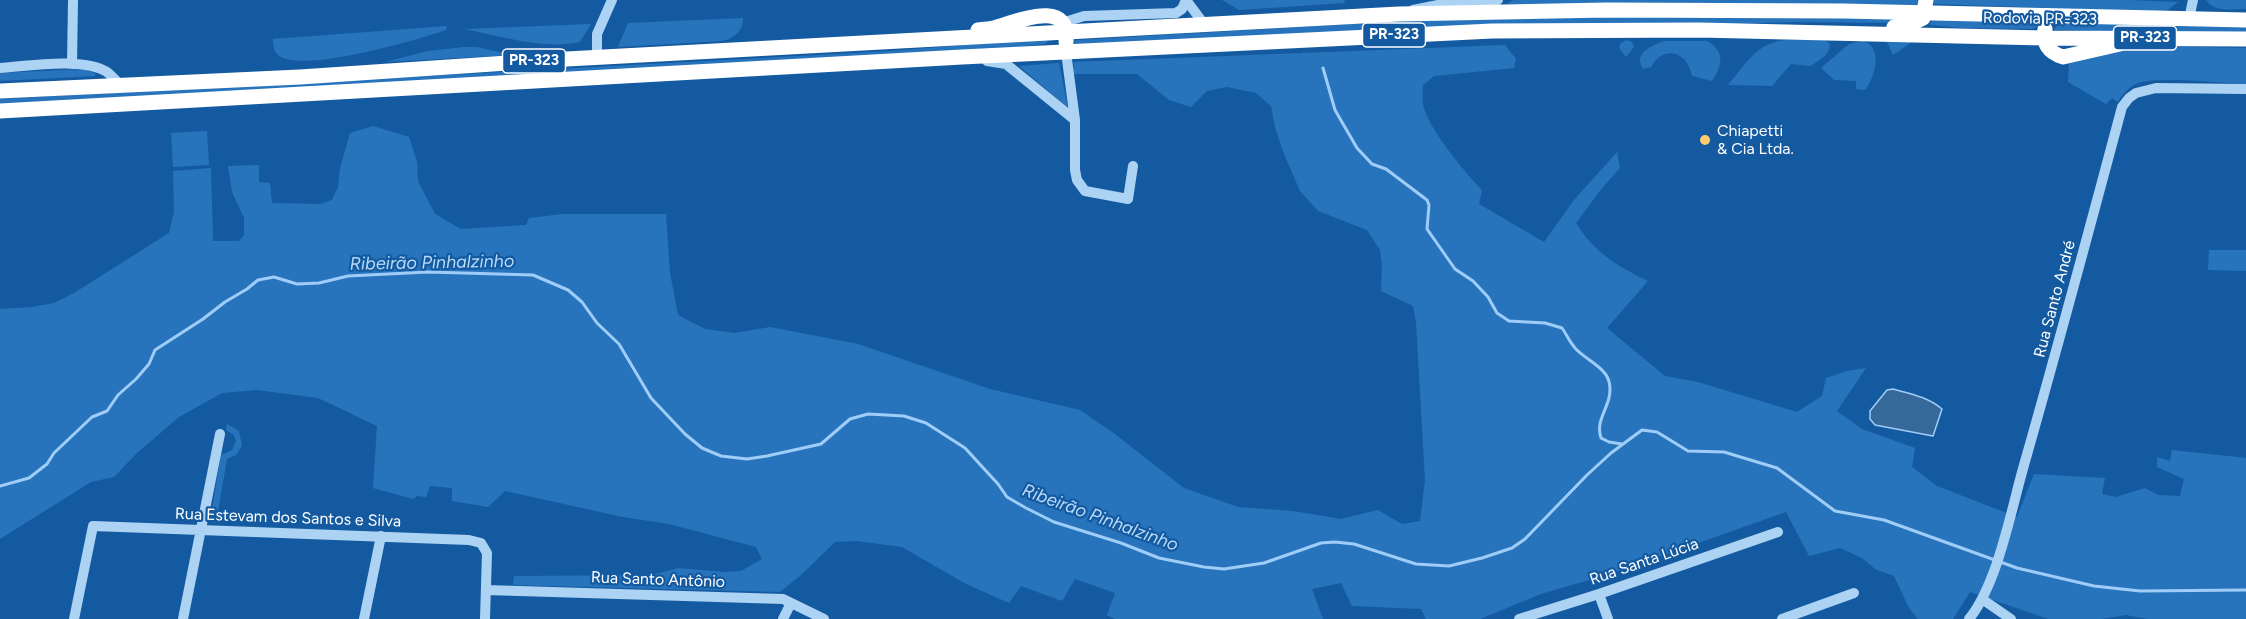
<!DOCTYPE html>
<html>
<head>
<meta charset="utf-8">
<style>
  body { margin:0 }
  canvas { display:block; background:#145aa0 }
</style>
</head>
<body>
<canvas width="2246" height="619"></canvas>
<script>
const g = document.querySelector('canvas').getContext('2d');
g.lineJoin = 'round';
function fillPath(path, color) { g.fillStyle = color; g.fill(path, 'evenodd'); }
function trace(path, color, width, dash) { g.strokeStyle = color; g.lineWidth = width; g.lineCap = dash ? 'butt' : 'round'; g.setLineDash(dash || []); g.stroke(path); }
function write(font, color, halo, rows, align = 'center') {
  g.font = font + ' Figtree,sans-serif'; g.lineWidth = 4.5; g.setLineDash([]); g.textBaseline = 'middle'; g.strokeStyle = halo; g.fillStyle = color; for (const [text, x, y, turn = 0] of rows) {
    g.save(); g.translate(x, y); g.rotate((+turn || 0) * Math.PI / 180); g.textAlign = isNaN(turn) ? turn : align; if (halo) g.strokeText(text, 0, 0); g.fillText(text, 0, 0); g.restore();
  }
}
const green = new Path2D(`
  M1222 0H1345L1344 3 1239 10Z
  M1513 0H1917L1919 4 1918 7 1507 4Z
  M1932 0H2128L2178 2 2165 12 1935 4 1931 3Z
  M2206 0H2246V9C2232 9 2215 13 2206 0Z
  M1528 14 1910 18 1900 23 1795 22 1074 45V43L1076 40Z
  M743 18C743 31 735 38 722 41L618 47 628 23Z
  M1934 18 2034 22 2038 24V26L2033 29 1963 28 1929 25Z
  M2246 23V34L2054 30 2057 25 2063 24Z
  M591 24 580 42C543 50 501 36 464 29Z
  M447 26 446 30C414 41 312 70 283 58 274 54 273 47 273 39Z
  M1052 38 1045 44 889 61 0 107V99L890 51Z
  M1626 40 1632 42 1634 47 1626 57 1619 48 1620 44Z
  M1786 40H1825L1830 44C1830 55 1819 60 1811 66L1791 64 1772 86 1728 85C1746 64 1756 43 1786 40Z
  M1664 41H1707C1726 52 1722 65 1712 81L1692 76C1688 52 1664 44 1651 67L1643 69C1633 53 1651 46 1664 41Z
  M1862 41C1884 45 1875 78 1865 90L1856 89V81L1834 80 1821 68 1849 44Z
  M1887 42H1912L1893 55Z
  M1505 45 1516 59 1514 68 1434 76 1423 85C1423 91 1422 98 1423 104 1428 129 1464 171 1482 190L1479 204 1544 242 1574 200 1617 152 1620 168 1602 188 1576 223C1593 251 1618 267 1648 281L1607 328 1665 376 1698 382 1797 412 1822 396 1826 378 1847 371 1866 368 1837 411 1862 429 1915 448 1912 467 1937 486 2017 517 2034 474 2105 478 2102 494 2116 497 2145 488 2158 495 2180 496 2184 479 2157 467V457L2170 461 2172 450 2246 458V619H2148L2126 615 2101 619H2048L1970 592 1953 619H1918L1909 608 1894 576 1875 569 1862 558 1840 548 1809 556 1786 512 1616 572 1541 594 1480 619H1426L1421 609 1352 606 1341 583 1312 589 1323 619H1115L1107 615 1115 593 1075 579 1062 601 1021 586 1009 603 966 584 902 547 857 541 835 542 800 576 780 592 513 585 514 576 652 575 678 568 724 572 741 571 762 559 756 547 669 524 623 517 505 491 488 507 452 501V488L430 486 426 497 417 496 413 499 373 488 377 426 318 398 257 390 222 393 179 417 136 454 114 477 91 482 0 539V309L32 307 54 303 74 293 169 233 174 212 173 171 211 168 213 241H239L244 235V218L232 192 228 166 259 165V182L270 183 272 203 320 204 332 200 338 187 340 168 350 133 373 126 409 137 417 162 418 181 435 214 461 229 526 225 529 218 563 214H666L670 273 678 315 705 329 735 333 770 327 858 344 990 389 1080 410 1115 434 1184 488 1238 507 1293 511 1341 519 1378 510 1402 524 1420 521 1425 480 1416 322 1413 306 1381 291 1382 265 1380 250 1367 230 1318 211 1300 191 1284 154 1275 127 1271 106 1256 93 1227 87 1207 91 1191 107 1169 100 1137 74H1073L1074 62Z
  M2158 46 2246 48V84C2221 83 2159 76 2138 83 2129 87 2123 93 2118 102L2112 98 2106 104 2068 82 2069 63 2111 49 2126 47Z
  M464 47H477L512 55 385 62 428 51Z
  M1059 63 1068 108 1019 66Z
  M83 69 95 73V76L0 81V73Z
  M207 131 209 165 173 167 171 133Z
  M2209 250H2246V271L2208 270Z
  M227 424 239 431 242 446 236 455 227 459 216 523 210 521 221 455 232 450 236 441 234 435 226 430Z`);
const water = new Path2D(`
  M1893 389C1911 394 1928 397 1942 409L1933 436 1875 425 1870 419V411L1887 390Z`);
const stream = new Path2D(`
  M1323 68 1335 110 1357 148 1372 164 1386 169 1427 200 1429 205 1427 229 1455 269 1473 281 1488 297 1497 313 1509 321 1545 323 1562 328C1567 335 1571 345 1578 351 1593 365 1615 370 1609 398 1605 413 1596 423 1601 438L1609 442 1622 444
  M0 486 29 478 47 464 54 453 92 417 107 411 118 395 136 379 149 364 155 350 203 319 225 302 247 289 258 280 274 277 297 284 319 283 348 276 428 272 533 275 568 290 582 302 597 323 619 344 651 398 685 434 702 448 721 456 747 459 767 456 821 444 850 419 868 414 904 416 926 423 965 448 998 484 1007 497 1026 508 1054 522 1121 543 1159 558 1204 567 1224 569 1264 563 1321 543 1335 542 1354 544 1416 564 1449 566 1482 558 1512 548 1525 539 1587 475 1611 453 1642 430 1657 432 1688 451 1724 452 1777 468 1835 511 1884 520 2017 568 2094 586 2140 591 2246 590`);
const minor = new Path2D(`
  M1186 0 1204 24
  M1413 10 1438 5 1491 4 1498 0
  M2189 19 2193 0
  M1065 22 1084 16 1176 13 1182 9 1186 0
  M1066 52 1075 120V170L1077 180 1085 191 1128 199 1133 166
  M597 58V34L612 0
  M987 61 1006 64 1075 120
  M72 64 73 0
  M0 68C28 66 83 57 107 72 112 76 116 81 121 85
  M486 590 783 599 824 619
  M1599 594 1608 619
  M1982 599 2011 619
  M74 619 93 526 469 540 481 543 487 553 485 619
  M183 619 220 434
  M364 619 381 536
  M783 619 791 603
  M1519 619 1599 594 1778 532
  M1782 619 1854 593
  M1969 619C1998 583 2011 510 2024 465 2058 346 2090 227 2122 107L2129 98 2136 93 2156 88 2246 89`);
const highway = new Path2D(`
  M1894 27 1909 25 1923 18 1926 0
  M2045 29C2043 44 2048 52 2063 57L2120 44
  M978 30C984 29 991 29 997 27 1023 19 1071 0 1066 42
  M0 91 300 77 567 59 1399 14 1606 10 1844 11 2246 20
  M0 111 962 57 1492 31 1700 30 2044 38 2246 39`);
const markers = [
  [1705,140,6,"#ffcc6f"]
];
const shields = [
  [1394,35,63],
  [2145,38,63],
  [534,61,63]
];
const shieldNames = [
  ["PR-323",1394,35],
  ["PR-323",2145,38],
  ["PR-323",534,61]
];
const streetNames = [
  ["Rodovia PR-323",2040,19,1],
  ["Rua Santo André",2055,299,-75],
  ["Rua Estevam dos Santos e Silva",288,518,2],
  ["Rua Santa Lúcia",1644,562,-19],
  ["Rua Santo Antônio",658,580,2]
];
const poiNames = [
  ["Chiapetti",1717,131],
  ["& Cia Ltda.",1717,149]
];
const waterNames = [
  ["Ribeirão Pinhalzinho",432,263,-1],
  ["Ribeirão Pinhalzinho",1100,518,20]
];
fillPath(green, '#2774bd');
fillPath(water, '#36689a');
trace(water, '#9fcdf7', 1.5);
trace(stream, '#9fcdf7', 3);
trace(minor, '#acd2f4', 10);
trace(highway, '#fff', 15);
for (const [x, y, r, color] of markers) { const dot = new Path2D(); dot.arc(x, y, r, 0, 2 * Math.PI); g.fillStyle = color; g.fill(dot); trace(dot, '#145aa0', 2); }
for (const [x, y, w] of shields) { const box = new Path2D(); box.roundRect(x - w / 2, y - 12, w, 24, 4.5); g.fillStyle = '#145aa0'; g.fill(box); trace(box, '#fff', 1.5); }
write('bold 15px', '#fff', null, shieldNames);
write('16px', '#fff', '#145aa0', streetNames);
write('16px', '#fff', '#145aa0', poiNames, 'left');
write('italic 18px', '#b9dbfa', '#145aa0', waterNames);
</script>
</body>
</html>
